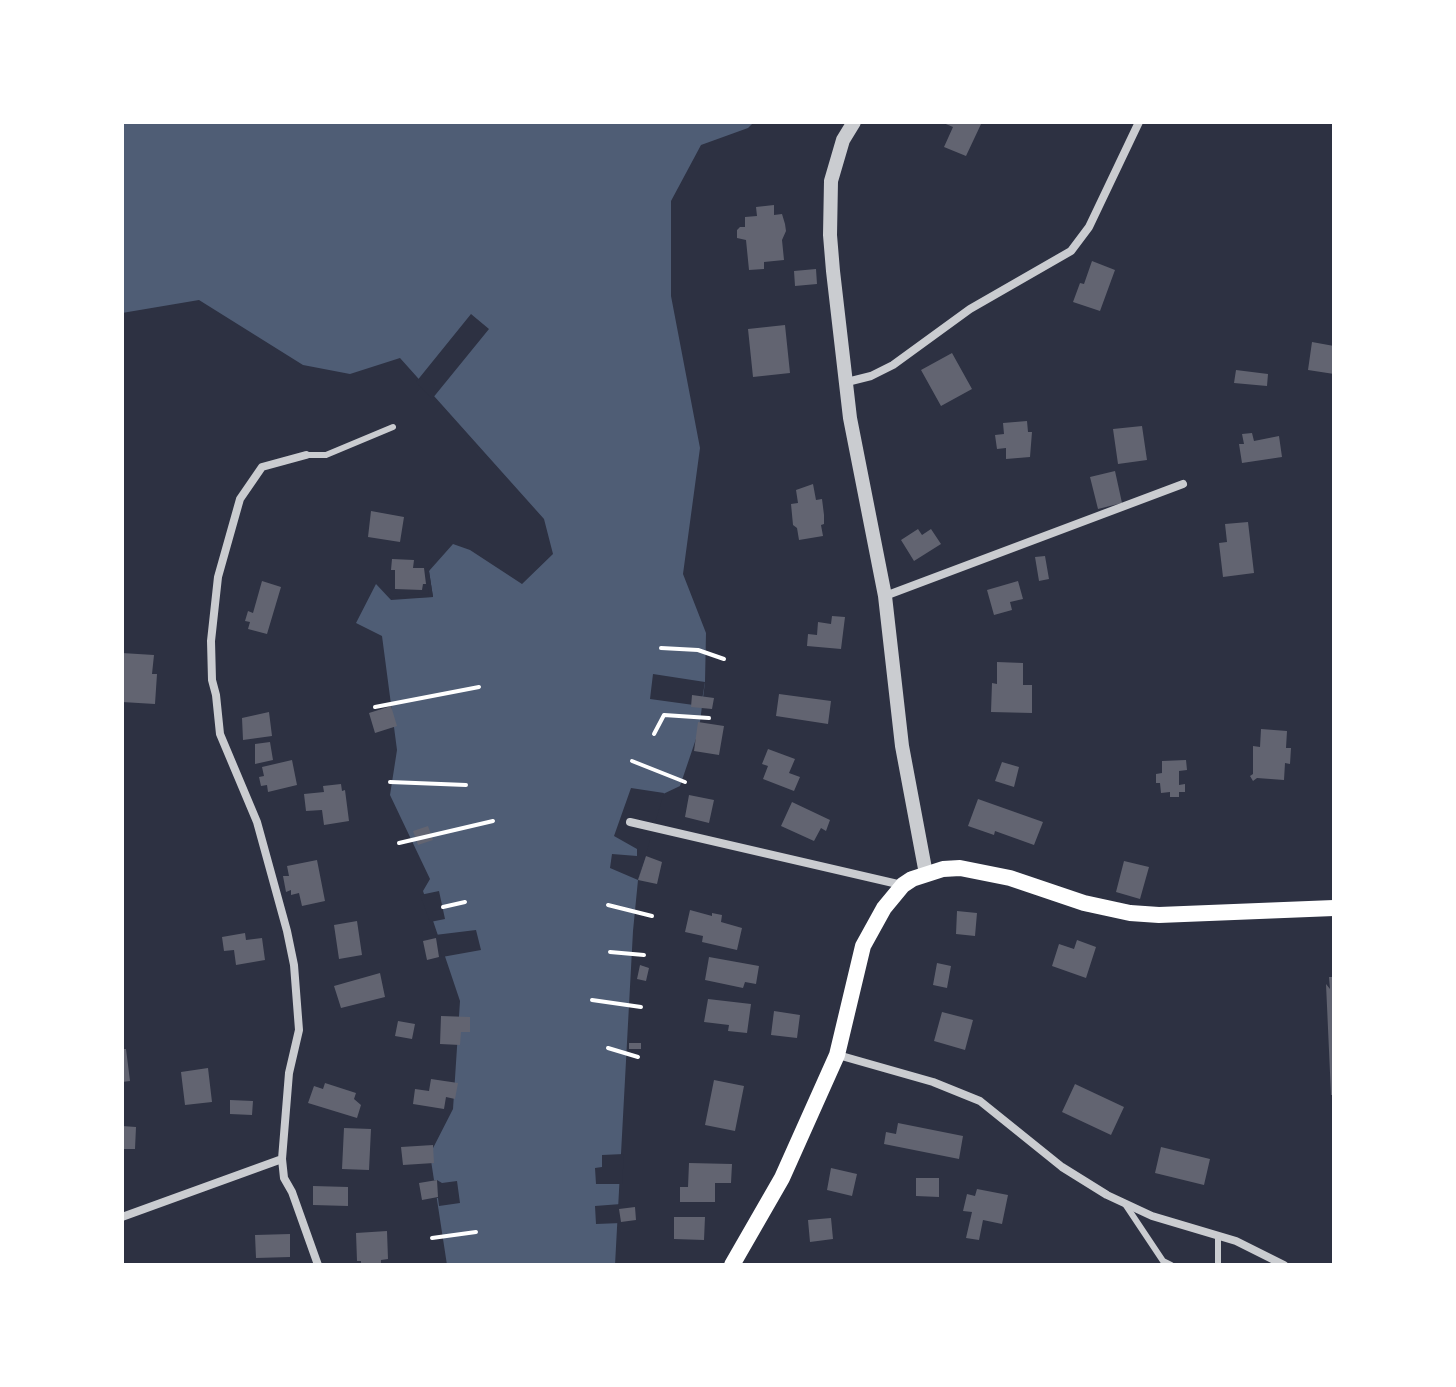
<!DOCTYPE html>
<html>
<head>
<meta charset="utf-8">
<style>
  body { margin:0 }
  #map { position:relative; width:1456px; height:1387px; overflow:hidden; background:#2d3142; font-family:Karla,sans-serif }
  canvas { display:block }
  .frame { position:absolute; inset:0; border:124px solid #fff; pointer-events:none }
</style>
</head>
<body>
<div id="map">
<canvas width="1456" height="1387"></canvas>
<div class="frame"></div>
</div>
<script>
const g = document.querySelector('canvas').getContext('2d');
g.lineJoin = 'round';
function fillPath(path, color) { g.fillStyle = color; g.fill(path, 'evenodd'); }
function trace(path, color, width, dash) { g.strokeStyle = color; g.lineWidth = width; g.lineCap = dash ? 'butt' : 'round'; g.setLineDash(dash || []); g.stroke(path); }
const water = new Path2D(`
  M122 122H754L748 128 701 145 671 201V296L700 448 683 574 706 633 705 682 699 730 680 786 661 795 638 880 633 931 615 1265H447L430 1154 453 1109 460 1001 423 891 430 879 390 795 397 750 382 636 356 623 376 584 391 600 433 597 429 571 453 544 470 550 522 584 553 554 544 519 400 358 350 374 303 365 199 300 122 313Z`);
const pier = new Path2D(`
  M471 314 489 329 432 399 416 382Z
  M434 560 429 571 433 597 389 598V592L393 596 429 594 425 571Z
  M653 674 705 682 701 706 650 699Z
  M631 788 664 793 638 880 610 868 612 854 637 856V849L614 836Z
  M439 891 445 919 430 922 420 895Z
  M476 930 481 950 442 957 435 935Z
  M624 1154 622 1184H596L595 1168 602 1167V1155Z
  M437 1180 442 1183 457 1181 460 1203 439 1206 438 1198H433L430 1181Z
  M621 1204V1223L596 1224 595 1206Z`);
const building = new Path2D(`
  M941 122H982L966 156 944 147 953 127Z
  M774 205V215L782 214 785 224 786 231 782 240 784 260 764 262V269L749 270 746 240 737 238V230L740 227H745V217L757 216 756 207Z
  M1092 261 1115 270 1100 311 1073 302 1080 283 1084 284Z
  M816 269 817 284 795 286 794 271Z
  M785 325 790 373 753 377 748 329Z
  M1312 342 1334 346V374L1308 370Z
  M952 353 972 389 941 406 921 370Z
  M1236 370 1268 374 1267 386 1234 383Z
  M1027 421 1028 432H1032L1030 457 1006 459V448L997 449 995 435 1004 434 1003 423Z
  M1142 426 1147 460 1118 464 1113 429Z
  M1252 433 1254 441 1279 436 1282 457 1242 463 1239 444H1244L1242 434Z
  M1115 471 1122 503 1098 509 1090 477Z
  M813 484 816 500 822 499 824 515V524L821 525 823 536 799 540 797 528 793 525 791 504 798 503 796 490Z
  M371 511 404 517 400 542 368 537Z
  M1248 522 1254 573 1223 577 1219 543 1227 542 1225 524Z
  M918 529 922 535 931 529 941 544 914 561 901 540Z
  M1045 556 1049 579 1039 581 1035 557Z
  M392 559 414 560 413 568H424L426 584H423L422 590 395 589V570H391Z
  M262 581 281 587 267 634 248 629 250 622 245 621 248 611 253 613Z
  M1018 581 1023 599 1010 602 1012 610 994 615 987 590Z
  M832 616 845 617 841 649 807 646 808 634 817 635 818 622 831 624Z
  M122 653 154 655 152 674H157L155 704 122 702Z
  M997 662 1023 663V685H1032V713L991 712 992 683 997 684Z
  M779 694 831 701 828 724 776 716Z
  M692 695 714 698 712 709 691 707Z
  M391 706 397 726 375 733 369 713Z
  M269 712 272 736 243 740 242 718Z
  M698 722 724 726 719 755 694 751Z
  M1261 729 1287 731 1286 748H1291L1290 764 1285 763 1284 780 1257 778 1253 781 1250 776 1253 774V746L1260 747Z
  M270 742 273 760 255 764V744Z
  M768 749 795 759 789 773 800 777 794 791 763 779 768 766 762 764Z
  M292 760 297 785 268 792 267 785 261 786 259 777 264 776 262 767Z
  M1186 760 1187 770 1179 771V785L1185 784V792H1179V797H1170V792L1161 793 1160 783H1156V774L1162 773V761Z
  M1002 762 1019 767 1014 787 995 781Z
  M341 784 342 791 345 790 349 821 324 825 322 810 306 811 304 794 324 792 323 786Z
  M689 795 714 800 709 823 685 817Z
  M978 799 1043 822 1034 845 995 831 994 835 968 826Z
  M792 802 830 820 826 831 821 828 814 841 781 826Z
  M428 826 433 840 418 845 413 831Z
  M646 856 662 862 657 884 638 880Z
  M317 860 325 901 302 906 299 893 291 895V890L286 892 283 876H289L287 866Z
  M1124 861 1149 867 1140 899 1116 892Z
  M690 910 712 916V913L722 915 721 922 742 928 737 950 702 942 703 936 685 932Z
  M957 911 977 913 975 936 956 934Z
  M357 921 362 955 339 959 334 925Z
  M245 933 246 940 262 938 265 960 236 965 234 950 224 951 222 937Z
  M436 938 439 957 427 960 423 941Z
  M1077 940 1096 947 1086 978 1052 966 1059 944 1074 949Z
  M709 957 759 966 756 984 745 982 743 988 705 980Z
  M937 963 951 966 947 988 933 985Z
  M640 965 649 968 646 981 637 979Z
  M380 973 385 997 341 1008 334 986Z
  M1329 977H1334V1095H1331L1326 984 1330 989Z
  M708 999 751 1004 747 1033 728 1031 729 1025 704 1022Z
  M774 1011 800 1015 797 1038 771 1035Z
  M942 1012 973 1020 965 1050 934 1041Z
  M441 1016 470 1017V1032H461L460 1045 440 1044Z
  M398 1021 415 1024 412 1039 395 1036Z
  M629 1043H641V1049H629Z
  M122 1049H126L130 1081 122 1082Z
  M208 1068 212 1102 185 1105 181 1072Z
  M431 1079 458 1083 455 1099 446 1097 444 1109 413 1104 415 1089 429 1091Z
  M714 1080 744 1086 735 1131 705 1125Z
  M325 1083 356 1093 354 1099 361 1105 357 1118 308 1103 314 1086 323 1089Z
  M1075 1084 1124 1107 1111 1135 1062 1112Z
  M230 1100 253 1101 252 1115 230 1114Z
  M898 1123 963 1136 959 1159 884 1144 886 1132 896 1134Z
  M122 1126 136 1127 135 1149H122Z
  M344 1128 371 1129 369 1170 342 1169Z
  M433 1145 434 1163 403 1165 401 1147Z
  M1161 1147 1210 1159 1204 1185 1155 1173Z
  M689 1163 732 1164 731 1183H715V1202H680V1187H688Z
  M831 1168 857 1174 852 1196 827 1190Z
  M916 1178H939V1197L916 1196Z
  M437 1180 438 1197 422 1200 419 1183Z
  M313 1186 348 1187V1206L313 1205Z
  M977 1189 1008 1195 1002 1224 983 1220 979 1240 966 1238 972 1212 963 1211 967 1194 975 1196Z
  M635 1207 636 1220 621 1222 619 1209Z
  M674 1217H705L704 1240 674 1239Z
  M831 1218 833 1239 810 1242 808 1220Z
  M387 1231 388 1259 381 1260V1265H361V1261H357L356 1233Z
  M290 1234V1257L256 1258 255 1235Z`);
const path = new Path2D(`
  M661 648 698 650 724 659
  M375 707 479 687
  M654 734 664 715 709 718
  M632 761 685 782
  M390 782 466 785
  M399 843 493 821
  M608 905 652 916
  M443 907 465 902
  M610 952 644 955
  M592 1000 641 1007
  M608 1048 638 1057
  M432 1238 476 1232`);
const service = new Path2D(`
  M306 455H326L393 427
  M1125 1204 1163 1261 1171 1265
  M1218 1265V1237`);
const minor = new Path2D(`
  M847 382 871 376 893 365 970 309 1071 251 1089 227 1139 122
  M306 455 262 467 240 499 218 577 211 641 212 680 216 695 220 734 257 822 287 931 294 965 299 1030 289 1073 282 1159 284 1178 292 1192 318 1265
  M885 596 1183 484
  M630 822 902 885
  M838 1055 933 1082 980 1101 1062 1167 1107 1195 1152 1216 1236 1241 1284 1265
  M122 1217 282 1159`);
const tertiary = new Path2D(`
  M854 122 843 140 831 181 830 235 833 271 850 418 885 596 902 746 926 874`);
const secondary = new Path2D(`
  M732 1265 782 1178 837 1055 863 946 884 908 903 885 912 879 943 869 960 868 1010 878 1084 903 1130 913 1159 915 1334 908`);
fillPath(water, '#4f5d75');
fillPath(pier, '#2d3142');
fillPath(building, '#626471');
trace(path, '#fff', 4);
trace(service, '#caccd0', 6);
trace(minor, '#caccd0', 8);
trace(tertiary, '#caccd0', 14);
trace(secondary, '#fff', 16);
</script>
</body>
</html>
